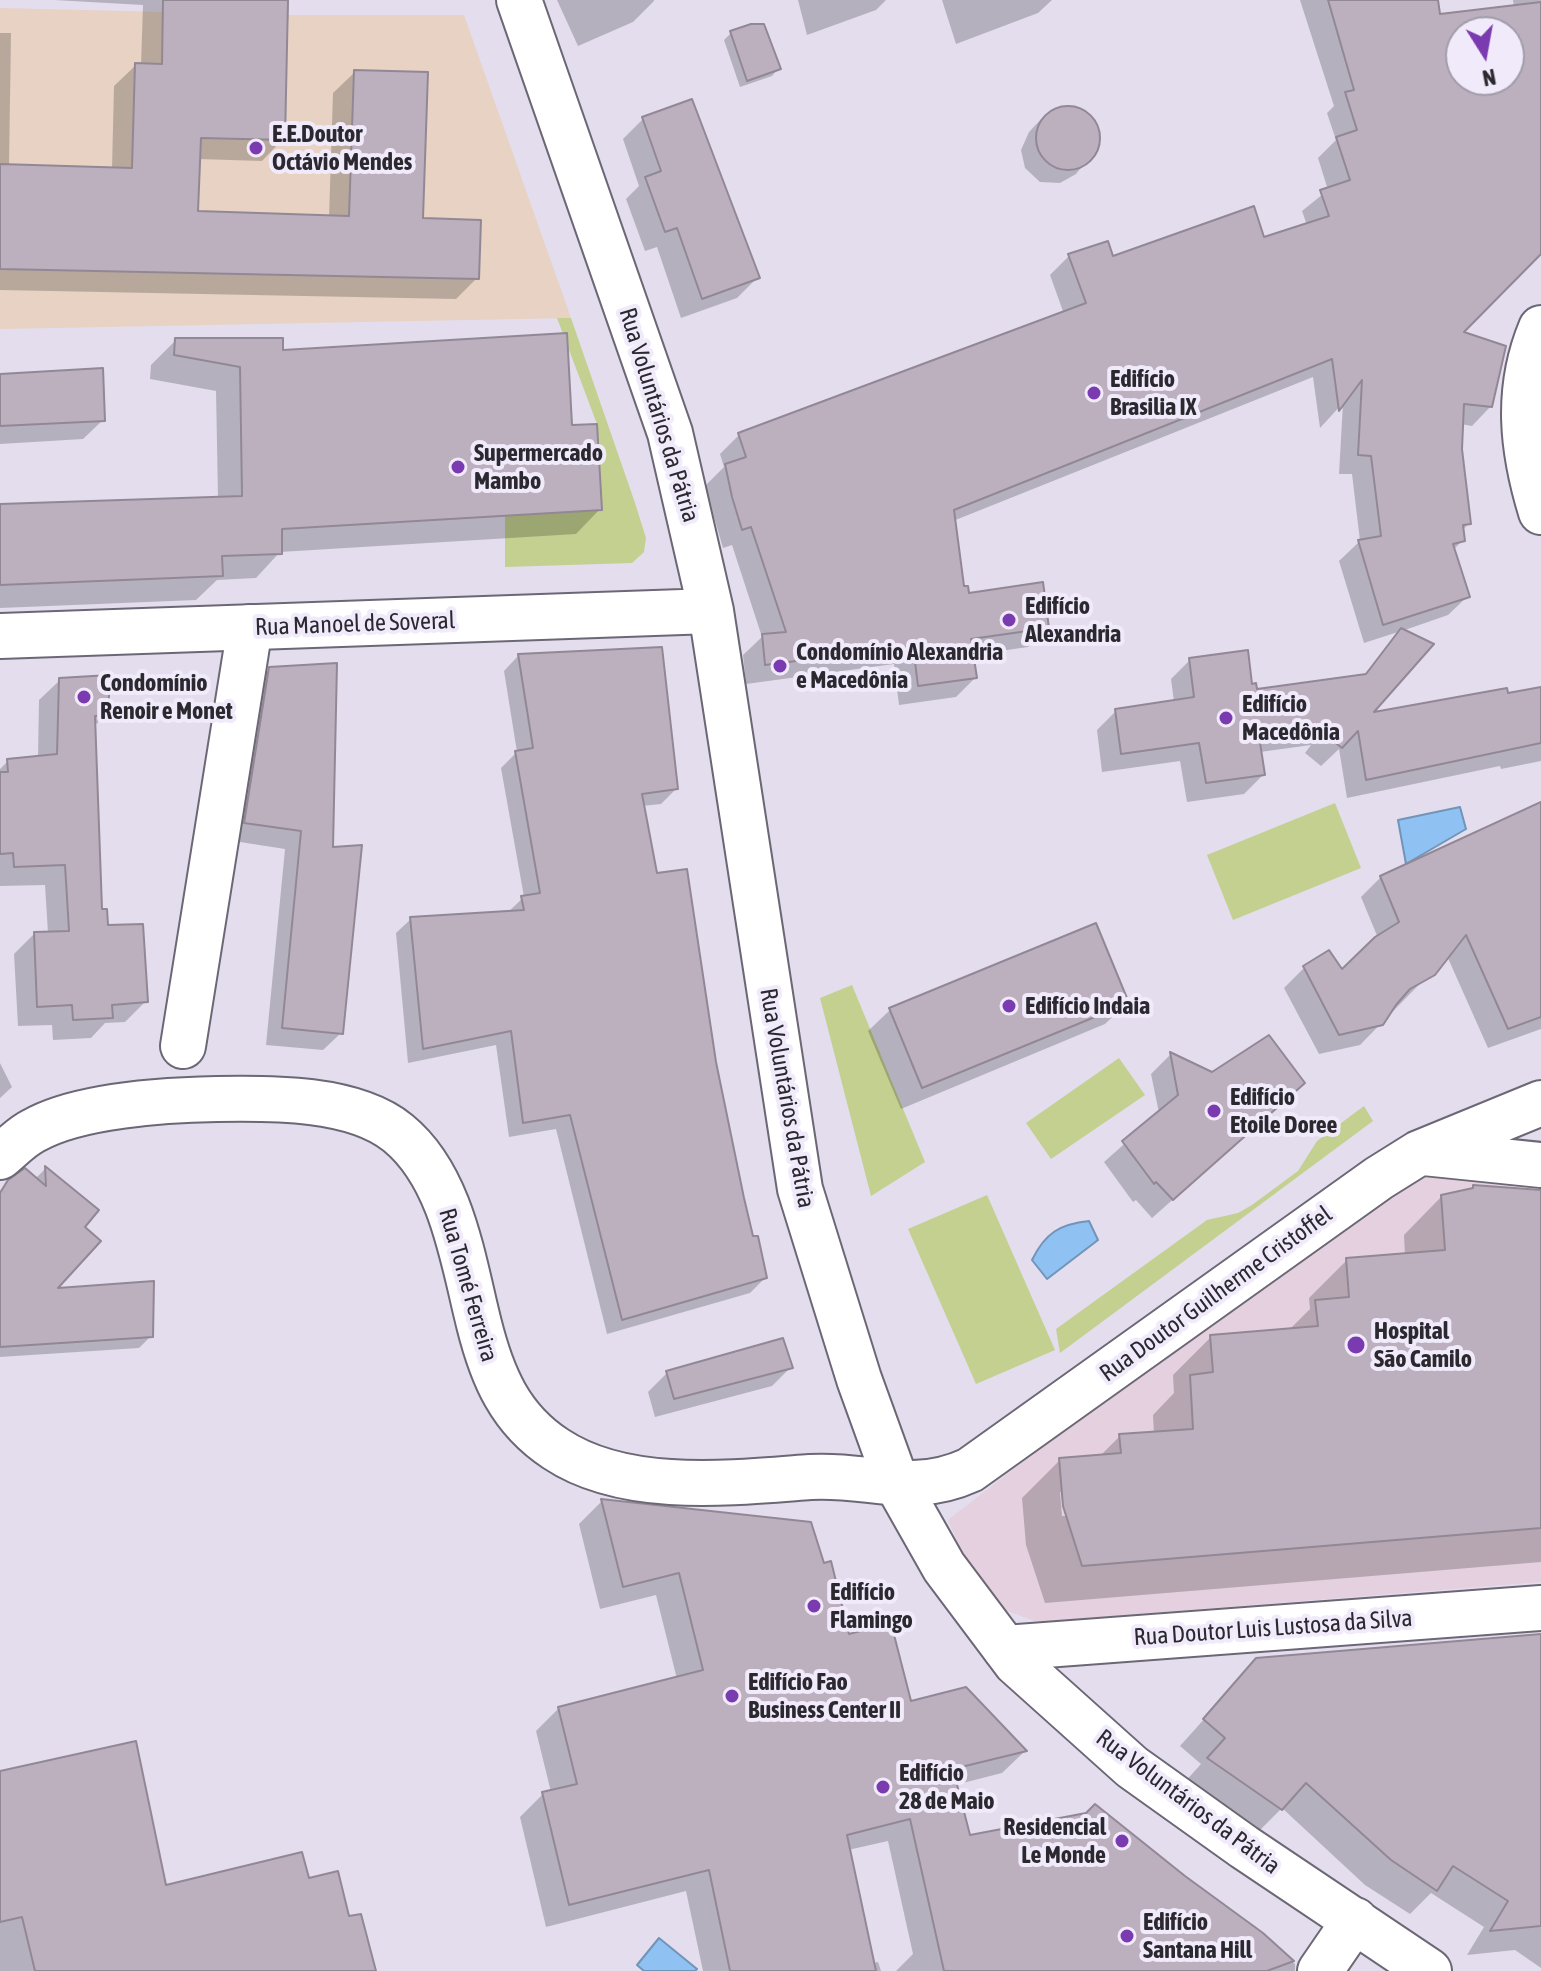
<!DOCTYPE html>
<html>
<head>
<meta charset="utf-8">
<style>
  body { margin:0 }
  #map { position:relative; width:1541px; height:1971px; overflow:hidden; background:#e3ddee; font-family:"Asap Condensed",sans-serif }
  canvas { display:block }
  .north { position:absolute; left:1445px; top:16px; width:80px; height:80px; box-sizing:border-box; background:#f0eafb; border:2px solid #a19da9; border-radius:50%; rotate:169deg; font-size:22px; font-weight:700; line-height:32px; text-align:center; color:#2b292f }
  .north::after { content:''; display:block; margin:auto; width:28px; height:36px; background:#7b3bb0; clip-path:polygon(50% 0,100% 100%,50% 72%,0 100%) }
</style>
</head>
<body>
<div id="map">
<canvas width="1541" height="1971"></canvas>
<div class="north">N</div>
</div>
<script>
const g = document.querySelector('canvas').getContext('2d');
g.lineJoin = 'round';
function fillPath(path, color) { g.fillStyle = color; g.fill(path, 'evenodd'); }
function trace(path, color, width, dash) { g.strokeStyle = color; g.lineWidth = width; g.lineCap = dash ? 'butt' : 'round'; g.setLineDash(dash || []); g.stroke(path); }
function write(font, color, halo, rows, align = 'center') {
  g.font = font + ' "Asap Condensed",sans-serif'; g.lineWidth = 8; g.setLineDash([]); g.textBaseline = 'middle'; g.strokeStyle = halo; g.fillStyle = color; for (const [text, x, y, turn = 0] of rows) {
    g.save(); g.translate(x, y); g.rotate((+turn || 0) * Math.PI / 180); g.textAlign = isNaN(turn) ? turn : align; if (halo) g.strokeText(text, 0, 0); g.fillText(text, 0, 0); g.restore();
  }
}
const education = new Path2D(`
  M0 8 291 15H464L571 318 0 329Z`);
const medical = new Path2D(`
  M1444 1164 1541 1176V1582L1037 1622 1002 1609 968 1567 948 1520 1277 1264Z`);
const green = new Path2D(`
  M557 318H571L635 503 646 538 644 552 632 563 505 567V515L602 509 597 424Z
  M1335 803 1361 868 1233 920 1207 855Z
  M852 985 925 1162 871 1196 820 998Z
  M1119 1058 1145 1095 1051 1159 1026 1123Z
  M1364 1106 1373 1121 1060 1353 1056 1329 1207 1220 1238 1213 1252 1205 1298 1171 1317 1141Z
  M987 1195 1055 1350 976 1384 908 1229Z`);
const water = new Path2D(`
  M1460 807 1466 829 1406 864 1398 820Z
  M1089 1221 1098 1240 1047 1279 1032 1260C1045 1233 1060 1224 1089 1221Z
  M659 1938 697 1969 695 1971H644L637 1965Z`);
const shadow = new Path2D(`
  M54 0H289L283 139 262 161 198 159 196 213 329 218 333 93 355 72 421 220 477 278 456 299 0 290V33H11L9 166 112 169 114 86 136 65H141L143 5Z
  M557 0H654V1L633 22 578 46Z
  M798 0H886L876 10 807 35Z
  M942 0H1052L1038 13 956 44Z
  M1300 0H1436L1438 16 1514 7 1513 0H1541V209L1460 333 1491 406 1472 426 1461 424 1460 449 1469 523 1462 531 1463 540 1453 550 1468 596 1448 615 1402 631 1369 715 1541 689V761L1501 769 1500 766 1347 798 1339 749 1321 766 1305 753 1311 745 1260 752 1263 775 1244 794 1187 802 1180 761 1102 772 1097 730 1116 711 1174 702 1171 679 1190 660 1251 686 1255 692 1362 677 1401 631 1364 643 1339 561 1360 541 1352 474H1339L1343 403 1320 428 1313 377 953 521 963 588 967 595 1047 628 1028 647 972 655 975 678 956 697 899 705 894 664 746 684 743 655 762 637 732 545 723 548 714 517 706 485 724 467 720 454 739 435 1064 314 1050 275 1069 256 1112 258 1263 240 1307 225 1302 211 1328 190 1318 158 1336 140 1327 113 1334 106ZM1461 32H1509V80H1461Z
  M763 26 778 69 772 76 740 87 724 40 731 33Z
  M1063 106 1081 110 1095 123 1100 143 1076 174 1060 183 1040 182 1025 168 1021 150 1029 132 1044 116Z
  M643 119 757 278 737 298 681 318 657 247 645 251 626 199 639 186 623 139Z
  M176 340 281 352 570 427 600 509 576 534 280 552 256 578 217 580 196 600 0 608V506L218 498 216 391 150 379 151 365Z
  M0 376 103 420 83 439 0 444Z
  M518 656 676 789 661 804 642 806 655 876 714 1062 742 1198 765 1278 750 1293 607 1334 556 1129 509 1137 496 1045 408 1063 396 933 411 919 507 913 524 897 501 768 517 752 504 671Z
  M270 669 331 849 341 1033 323 1050 266 1045 285 849 227 840 252 686Z
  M60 680 106 715 93 727 100 911 146 1001 125 1022 105 1023 91 1038 53 1040 52 1025 18 1026 14 954 34 934 48 933 45 885 0 886V769L8 761 38 758 39 700Z
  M1541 804V1029L1488 1048 1447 956 1360 1045 1319 1054 1284 988 1304 968 1328 952 1342 972 1378 938 1361 897 1381 877Z
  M1127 1003 1105 1024 901 1109 868 1031 890 1010Z
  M1170 1055 1283 1102 1152 1218 1136 1200 1133 1202 1104 1162 1159 1113 1151 1074Z
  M0 1063 12 1087 0 1098Z
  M45 1169 82 1227 53 1290 151 1336 139 1348 0 1357V1191L9 1182 35 1179Z
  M1473 1187 1541 1191V1562L1045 1603 1026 1545 1022 1498 1060 1460 1099 1457 1120 1436 1154 1434 1153 1415 1174 1393 1173 1375 1211 1337 1288 1331 1310 1309 1309 1298 1347 1260 1405 1256 1404 1235 1442 1196 1469 1191ZM1060 1492H1064L1066 1516H1062Z
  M791 1367 772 1386 655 1417 648 1392 667 1373Z
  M602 1501 847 1636 910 1703 1025 1751 1002 1773 955 1785 969 1837 1183 1878 1262 1934 1295 1964V1971H896L913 1954 888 1841 848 1850 873 1963 878 1962 881 1971H703L686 1891 546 1927 520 1817 543 1794 551 1792 536 1731 559 1708 677 1679 656 1595 600 1609 579 1524Z
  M1541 1636V1968L1515 1950 1467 1955 1484 1927 1431 1893 1410 1914 1365 1885 1282 1808 1256 1834 1183 1784 1201 1764 1180 1746 1257 1660Z
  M0 1773 165 1888 307 1880 348 1918 374 1971H0Z`);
const building = new Path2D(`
  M163 0H288L285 140 201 138 198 211 349 216 354 70 428 72 423 218 481 220 479 279 0 269V164L132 168 135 63 162 64Z
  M1328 0H1438L1440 14 1541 2V254L1464 332 1506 346 1492 407 1464 404 1462 449 1471 524 1463 525 1465 541 1453 544 1470 597 1383 625 1358 540 1381 536 1371 456 1358 455 1362 380 1339 411 1332 359 954 510 964 586H968L969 593 1043 582 1049 628 971 639 977 678 918 686 913 646 765 665 762 634 786 632 751 527 742 530 732 497 725 464 746 457 738 433 1086 303 1068 254 1108 241 1113 256 1254 206 1264 237 1329 216 1320 190 1350 180 1336 137 1357 130 1345 92 1354 90ZM1461 32H1509V80H1461Z
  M751 24H764L781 69 747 81 730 31Z
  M692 99 760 278 702 299 677 228 665 232 645 177 661 171 642 117Z
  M1036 138a32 32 0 1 1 64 0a32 32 0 1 1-64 0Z
  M567 333 572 425 597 424 602 510 282 529V554L222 556 223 576 0 585V504L242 496 240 367 174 355 175 338H283V350Z
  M103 368 105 421 0 426V374Z
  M1401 628 1434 644 1374 712 1507 688 1508 693 1541 687V743L1366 780 1358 731 1342 748 1323 733 1327 727 1259 736 1265 775 1206 783 1199 743 1121 754 1115 709 1194 697 1189 658 1248 650 1252 684 1256 683 1257 689 1366 674Z
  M662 647 678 789 642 794 657 873 687 869 716 1062 744 1198 753 1236H758L767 1278 622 1320 570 1115 523 1123 511 1031 423 1049 410 917 524 910 521 896 540 893 515 751 533 748 518 654Z
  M337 663 333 847 362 845 343 1034 282 1028 301 831 244 823 269 667Z
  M110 675 108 715 95 716 102 909H107L108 925 143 924 148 1002 112 1005 113 1018 73 1020 72 1005 37 1007 34 932 69 931 65 865 14 867 13 853 0 854V772H8L7 759 57 754 59 678Z
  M1541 802V1017L1508 1029 1466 935 1435 975 1410 989 1396 1005 1383 1025 1339 1035 1303 966 1329 950 1342 969 1375 937 1399 922 1380 876Z
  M1096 923 1129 1003 922 1088 889 1008Z
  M1269 1035 1305 1083 1173 1200 1156 1182 1154 1184 1122 1141 1178 1095 1170 1052 1212 1072Z
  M45 1166 99 1210 85 1227 101 1241 58 1288 154 1281 153 1337 0 1347V1193L8 1180 25 1168 46 1186Z
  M1473 1185 1541 1190V1528L1082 1566 1063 1506 1059 1458 1121 1453 1119 1434 1193 1429 1190 1375 1213 1372 1210 1335 1318 1326 1315 1300 1349 1297 1346 1258 1445 1250 1441 1195 1473 1188Z
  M783 1338 793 1368 674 1399 666 1371Z
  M601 1499 811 1522 824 1563 831 1561 849 1634 891 1623 911 1701 966 1687 1027 1751 953 1769 970 1835 1086 1813 1095 1804 1185 1876 1263 1933 1294 1961 1267 1971H944L910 1819 847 1835 876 1971H730L709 1870 569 1905 542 1792 577 1784 558 1707 703 1670 679 1573 623 1587Z
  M1541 1634V1926L1490 1931 1508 1901 1453 1866 1437 1891 1391 1860 1306 1783 1282 1810 1207 1758 1225 1738 1203 1719 1256 1658Z
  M136 1741 166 1885 302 1852 309 1878 338 1871 349 1916 361 1914 376 1971H35L22 1917 0 1922V1771Z`);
const minor = new Path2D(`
  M1541 328C1515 390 1522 450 1541 512
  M183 1046 250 627
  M1424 1153 1541 1165
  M0 1157C11 1148 21 1137 33 1131 78 1105 166 1100 217 1099 271 1098 354 1097 398 1133 452 1177 463 1261 479 1324 492 1376 510 1419 556 1449 625 1495 731 1483 810 1477 868 1473 911 1497 970 1470L1379 1178 1419 1153 1541 1103
  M1005 1648 1541 1608
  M1320 1971 1355 1920`);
const major = new Path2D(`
  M519 0 670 433 711 611 800 1189 859 1379 897 1484 944 1567 1016 1663 1132 1767 1244 1847 1429 1971
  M0 636 711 611`);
const markers = [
  [256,148,8,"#7b3bb0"],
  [1094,393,8,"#7b3bb0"],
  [458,467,8,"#7b3bb0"],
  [1009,620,8,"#7b3bb0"],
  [780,666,8,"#7b3bb0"],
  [84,697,8,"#7b3bb0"],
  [1226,718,8,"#7b3bb0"],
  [1009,1006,8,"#7b3bb0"],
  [1214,1111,8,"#7b3bb0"],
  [1356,1345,10,"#7b3bb0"],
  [814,1606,8,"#7b3bb0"],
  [732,1696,8,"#7b3bb0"],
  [883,1787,8,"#7b3bb0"],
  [1122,1841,8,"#7b3bb0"],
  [1127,1936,8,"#7b3bb0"]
];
const poiNames = [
  ["E.E.Doutor",272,134],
  ["Octávio Mendes",272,162],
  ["Edifício",1110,379],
  ["Brasilia IX",1110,407],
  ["Supermercado",474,453],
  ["Mambo",474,481],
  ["Edifício",1025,606],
  ["Alexandria",1025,634],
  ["Condomínio Alexandria",796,652],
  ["e Macedônia",796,680],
  ["Condomínio",100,683],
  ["Renoir e Monet",100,711],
  ["Edifício",1242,704],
  ["Macedônia",1242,732],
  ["Edifício Indaia",1025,1006],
  ["Edifício",1230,1097],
  ["Etoile Doree",1230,1125],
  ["Hospital",1374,1331],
  ["São Camilo",1374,1359],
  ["Edifício",830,1592],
  ["Flamingo",830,1620],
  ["Edifício Fao",748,1682],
  ["Business Center II",748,1710],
  ["Edifício",899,1773],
  ["28 de Maio",899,1801],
  ["Residencial",1106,1827,"right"],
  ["Le Monde",1106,1855,"right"],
  ["Edifício",1143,1922],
  ["Santana Hill",1143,1950]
];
const streetNames = [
  ["Rua Voluntários da Pátria",659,415,73],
  ["Rua Manoel de Soveral",355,624,-2],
  ["Rua Voluntários da Pátria",787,1098,80],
  ["Rua Tomé Ferreira",468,1285,74],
  ["Rua Doutor Guilherme Cristoffel",1216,1294,-36],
  ["Rua Doutor Luis Lustosa da Silva",1273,1628,-4],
  ["Rua Voluntários da Pátria",1188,1802,37]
];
fillPath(education, '#e7d2c4');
fillPath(medical, '#e4d0de');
fillPath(green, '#c3d090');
fillPath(water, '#8fc2f3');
trace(water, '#7194b8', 2);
fillPath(shadow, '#0003');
fillPath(building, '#bcb0be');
trace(building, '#928895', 2);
trace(minor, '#6c6775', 48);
trace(major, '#6c6775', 48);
trace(minor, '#fff', 44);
trace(major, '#fff', 44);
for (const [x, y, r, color] of markers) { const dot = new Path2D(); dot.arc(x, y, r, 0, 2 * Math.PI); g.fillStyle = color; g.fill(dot); trace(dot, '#f0eafb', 3); }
write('bold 24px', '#2b292f', '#f0eafb', poiNames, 'left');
write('24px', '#2b292f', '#f0eafb', streetNames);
</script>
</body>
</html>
